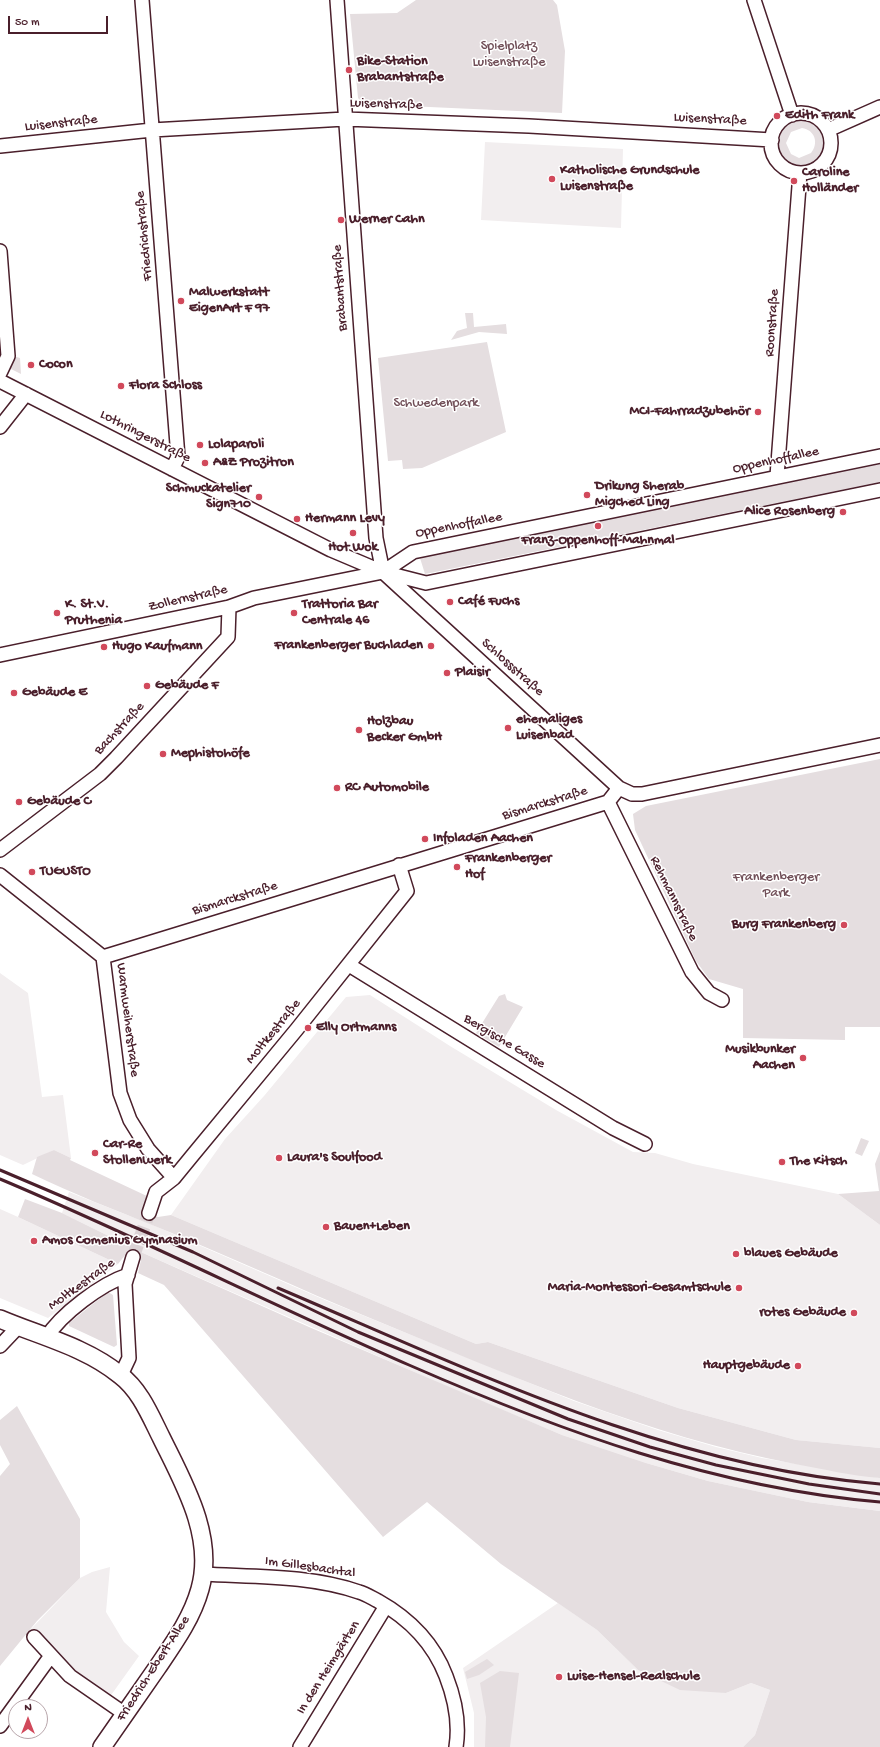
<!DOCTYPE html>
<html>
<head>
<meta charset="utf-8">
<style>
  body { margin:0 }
  #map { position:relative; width:880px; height:1747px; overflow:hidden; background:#fff; font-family:"Gochi Hand",sans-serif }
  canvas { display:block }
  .north { position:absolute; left:8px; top:1699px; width:40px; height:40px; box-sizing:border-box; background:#fff; border:1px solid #b7a5aa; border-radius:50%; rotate:0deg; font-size:11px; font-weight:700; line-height:16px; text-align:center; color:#4a1f2b }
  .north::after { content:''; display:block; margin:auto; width:14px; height:18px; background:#d1495b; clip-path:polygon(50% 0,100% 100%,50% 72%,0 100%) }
  .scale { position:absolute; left:8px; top:16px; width:100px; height:18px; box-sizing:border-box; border:2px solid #4a1f2b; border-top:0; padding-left:5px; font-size:12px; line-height:14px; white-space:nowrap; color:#4a1f2b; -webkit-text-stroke:3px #fff; paint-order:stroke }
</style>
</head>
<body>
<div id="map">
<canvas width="880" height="1747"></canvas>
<div class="north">N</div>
<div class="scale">50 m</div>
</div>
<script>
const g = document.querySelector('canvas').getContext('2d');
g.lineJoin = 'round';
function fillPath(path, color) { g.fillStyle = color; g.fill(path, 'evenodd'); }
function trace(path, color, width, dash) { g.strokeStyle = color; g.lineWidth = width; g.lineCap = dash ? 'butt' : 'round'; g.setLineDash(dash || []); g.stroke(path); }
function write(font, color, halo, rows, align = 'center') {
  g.font = font + ' "Gochi Hand",sans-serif'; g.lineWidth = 3; g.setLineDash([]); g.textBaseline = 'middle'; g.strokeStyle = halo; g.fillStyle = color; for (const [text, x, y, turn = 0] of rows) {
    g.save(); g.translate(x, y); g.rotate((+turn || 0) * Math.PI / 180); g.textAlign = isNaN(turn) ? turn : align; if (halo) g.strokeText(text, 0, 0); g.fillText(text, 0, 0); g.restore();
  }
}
const built = new Path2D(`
  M485 142 623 149 621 228 481 220Z
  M0 973 28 993 42 1097 63 1095 71 1158 54 1150 23 1165 0 1155Z
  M370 995 450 1046 556 1110 633 1152 655 1153 693 1164 838 1194 880 1225V1448L796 1440 678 1408 488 1342 476 1344 171 1215 225 1139 264 1096 346 997Z
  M69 1192 155 1226 325 1300 574 1401 658 1430 716 1447 762 1458 880 1478V1511L808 1502 708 1481 646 1463 562 1435 462 1393 143 1253 62 1213Z
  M0 1209 18 1217 118 1264 48 1318 0 1298Z
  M110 1567 106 1612 124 1642 139 1656 109 1698 72 1674 31 1629 80 1578 92 1572Z
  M558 1603 597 1630 638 1670 726 1693 751 1683 770 1690 755 1735 743 1747H474V1713L463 1668Z`);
const green = new Path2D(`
  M416 0H553L557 5 565 51 562 113 363 104 358 98 350 14 397 13Z
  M802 118C821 122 835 143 819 159 787 192 750 122 802 118ZM802 128C815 130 819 143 811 153L799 158 791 154 786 143 791 132Z
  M465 313H473L474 327 506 324 507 334 479 332 451 340 457 331 467 328Z
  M487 342 506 432 422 468 403 469 402 460 388 461 378 358Z
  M13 356 20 358 21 374 9 368Z
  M880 463V482L425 574 420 558Z
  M880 759V1027H845V1040L743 1038V989L709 979 696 961 635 830 633 814 646 806Z
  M505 994 507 1000 523 1007 499 1047 476 1033 499 996Z
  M861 1138 869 1141 862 1156 855 1153Z
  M54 1150 71 1158 70 1160 149 1197 145 1212 158 1217 171 1215 476 1344 488 1342 678 1408 796 1440 880 1448V1478C852 1476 823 1469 795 1464 647 1436 509 1375 370 1318 299 1289 229 1256 157 1227 115 1210 73 1194 32 1174L37 1157Z
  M880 1151V1225L838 1194 879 1191 875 1164Z
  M25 1199 62 1213 143 1253 309 1327 562 1435 646 1463 708 1481 808 1502 880 1511V1747H743L755 1735 770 1690 751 1683 726 1693 680 1690 638 1670 597 1630 501 1564 427 1502 383 1537 164 1285 138 1273 141 1260 126 1254 118 1264 18 1217Z
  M108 1292 113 1295 117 1345 114 1347 69 1326V1323Z
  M17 1406 80 1519V1578L37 1621 0 1666V1476L10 1464 0 1445V1420Z
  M487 1659 494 1665 479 1675 467 1679 465 1672Z
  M500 1671 519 1673 510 1747H485L486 1717 480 1683Z`);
const minorTunnel = new Path2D(`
  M133 1257 149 1213`);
const minor = new Path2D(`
  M142 0 178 457 172 469
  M337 0 376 538 383 572
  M754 0 792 115
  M771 143a30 30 0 1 1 60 0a30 30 0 1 1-60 0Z
  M828 130 880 107
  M0 146 152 130 345 119 529 126 772 140
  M0 251 8 356 0 373
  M0 381 331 550 383 572 426 583 880 490
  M0 427 26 394
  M777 476 800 173
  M384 573 619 788 632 794H642L880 745
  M0 655 229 607 254 598 383 572 413 552 880 456
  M608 802 692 972 709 993 722 1000
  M0 850 100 774 116 758 228 637 229 607
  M0 875 103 957 120 1093 130 1120 148 1149 174 1178
  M103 957 608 802 619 788
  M349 965 613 1128 645 1144
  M149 1213 156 1192 174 1178 192 1156 297 1029 407 891 399 865
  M46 1338C61 1314 101 1284 128 1275
  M0 1346 18 1327
  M121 1375 129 1358 125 1284 133 1257
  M203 1574C254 1577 310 1575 359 1592 366 1594 372 1598 378 1601 410 1619 433 1642 446 1676 455 1699 460 1722 456 1747
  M34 1637 70 1676 125 1714
  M0 1726 50 1657
  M300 1747 386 1606`);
const major = new Path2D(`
  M0 1319C40 1336 86 1347 120 1375 140 1390 150 1415 161 1437 183 1482 215 1536 200 1589 192 1618 174 1643 157 1668 139 1694 120 1721 102 1747`);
const rail = new Path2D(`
  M0 1170 193 1252 358 1332 568 1419 650 1447 716 1465 809 1484 880 1494
  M0 1179C138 1237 272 1305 409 1365 560 1431 715 1488 880 1502
  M278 1288C471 1370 667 1467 880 1484`);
const markers = [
  [349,70,4,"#d1495b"],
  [777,116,4,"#d1495b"],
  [552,179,4,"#d1495b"],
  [794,181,4,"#d1495b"],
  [341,220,4,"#d1495b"],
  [181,301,4,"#d1495b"],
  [31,365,4,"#d1495b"],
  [121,386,4,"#d1495b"],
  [758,412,4,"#d1495b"],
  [200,445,4,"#d1495b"],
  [205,463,4,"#d1495b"],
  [587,495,4,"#d1495b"],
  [259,497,4,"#d1495b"],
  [843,512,4,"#d1495b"],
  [297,519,4,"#d1495b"],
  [598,526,4,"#d1495b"],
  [353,533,4,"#d1495b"],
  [450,602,4,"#d1495b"],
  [57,613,4,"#d1495b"],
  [294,613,4,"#d1495b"],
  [431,646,4,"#d1495b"],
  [104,647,4,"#d1495b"],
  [447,673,4,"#d1495b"],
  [147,686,4,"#d1495b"],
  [14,693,4,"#d1495b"],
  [508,728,4,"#d1495b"],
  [359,730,4,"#d1495b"],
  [163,754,4,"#d1495b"],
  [337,788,4,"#d1495b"],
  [19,802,4,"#d1495b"],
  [425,839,4,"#d1495b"],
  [457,867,4,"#d1495b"],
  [32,872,4,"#d1495b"],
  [844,925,4,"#d1495b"],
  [308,1028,4,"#d1495b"],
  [803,1058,4,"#d1495b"],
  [95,1153,4,"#d1495b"],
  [279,1158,4,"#d1495b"],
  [782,1162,4,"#d1495b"],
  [326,1227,4,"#d1495b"],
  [34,1241,4,"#d1495b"],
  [736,1254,4,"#d1495b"],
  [739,1288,4,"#d1495b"],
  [854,1313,4,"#d1495b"],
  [798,1366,4,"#d1495b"],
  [559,1677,4,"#d1495b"]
];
const parkNames = [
  ["Spielplatz",509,47],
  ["Luisenstraße",509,63],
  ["Schwedenpark",436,404],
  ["Frankenberger",776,878],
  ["Park",776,894]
];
const poiNames = [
  ["Bike-Station",357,62],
  ["Brabantstraße",357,78],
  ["Edith Frank",785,116],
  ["Katholische Grundschule",560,171],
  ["Luisenstraße",560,187],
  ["Caroline",802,173],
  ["Holländer",802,189],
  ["Werner Cahn",349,220],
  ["Malwerkstatt",189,293],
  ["EigenArt F 97",189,309],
  ["Cocon",39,365],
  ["Flora Schloss",129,386],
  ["MCI-Fahrradzubehör",750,412,"right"],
  ["Lolaparoli",208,445],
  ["A&Z Prozitron",213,463],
  ["Drikung Sherab",595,487],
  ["Migched Ling",595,503],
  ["Schmuckatelier",251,489,"right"],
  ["Sign710",251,505,"right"],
  ["Alice Rosenberg",835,512,"right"],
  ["Hermann Levy",305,519],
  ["Franz-Oppenhoff-Mahnmal",598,541,"center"],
  ["Hot Wok",353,548,"center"],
  ["Café Fuchs",458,602],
  ["K. St.V.",65,605],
  ["Pruthenia",65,621],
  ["Trattoria Bar",302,605],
  ["Centrale 46",302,621],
  ["Frankenberger Buchladen",423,646,"right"],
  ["Hugo Kaufmann",112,647],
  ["Plaisir",455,673],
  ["Gebäude F",155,686],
  ["Gebäude E",22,693],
  ["ehemaliges",516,720],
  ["Luisenbad",516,736],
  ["Holzbau",367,722],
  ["Becker GmbH",367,738],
  ["Mephistohöfe",171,754],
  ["RC Automobile",345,788],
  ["Gebäude C",27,802],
  ["Infoladen Aachen",433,839],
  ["Frankenberger",465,859],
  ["Hof",465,875],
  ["TUGUSTO",40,872],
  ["Burg Frankenberg",836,925,"right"],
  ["Elly Ortmanns",316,1028],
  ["Musikbunker",795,1050,"right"],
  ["Aachen",795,1066,"right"],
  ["Car-Re",103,1145],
  ["Stollenwerk",103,1161],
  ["Laura's Soulfood",287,1158],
  ["The Kitsch",790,1162],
  ["Bauen+Leben",334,1227],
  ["Amos Comenius Gymnasium",42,1241],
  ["blaues Gebäude",744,1254],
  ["Maria-Montessori-Gesamtschule",731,1288,"right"],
  ["rotes Gebäude",846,1313,"right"],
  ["Hauptgebäude",790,1366,"right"],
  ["Luise-Hensel-Realschule",567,1677]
];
const streetNames = [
  ["Luisenstraße",386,105,2],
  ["Luisenstraße",710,120,3],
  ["Luisenstraße",61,124,-6],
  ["Friedrichstraße",145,236,-95],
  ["Brabantstraße",341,288,-94],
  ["Roonstraße",773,323,-86],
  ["Lothringerstraße",145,437,27],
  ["Oppenhoffallee",776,461,-12],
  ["Oppenhoffallee",459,526,-11],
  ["Zollernstraße",188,599,-13],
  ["Schlossstraße",512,668,42],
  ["Bachstraße",120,729,-47],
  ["Bismarckstraße",545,804,-17],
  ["Bismarckstraße",235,899,-17],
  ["Rehmannstraße",673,899,64],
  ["Warmweiherstraße",127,1020,83],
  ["Moltkestraße",274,1032,-51],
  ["Bergische Gasse",504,1042,31],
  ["Moltkestraße",82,1285,-36],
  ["Im Gillesbachtal",310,1568,8],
  ["In den Heimgärten",329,1668,-58],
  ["Friedrich-Ebert-Allee",154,1669,-57]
];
fillPath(built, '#f2eeef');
fillPath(green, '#e5dee0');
trace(minorTunnel, '#dbd2d5', 13, [13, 6]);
trace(minor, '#4a1f2b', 16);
trace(major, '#4a1f2b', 20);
trace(minor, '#fff', 13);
trace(major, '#fff', 17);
trace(rail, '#4a1f2b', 3);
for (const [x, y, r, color] of markers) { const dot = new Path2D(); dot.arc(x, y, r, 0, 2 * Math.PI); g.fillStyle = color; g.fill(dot); trace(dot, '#fff', 1.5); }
write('14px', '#714f58', '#fff', parkNames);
write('bold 14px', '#4a1f2b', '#fff', poiNames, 'left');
write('14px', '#4a1f2b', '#fff', streetNames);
</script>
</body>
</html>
